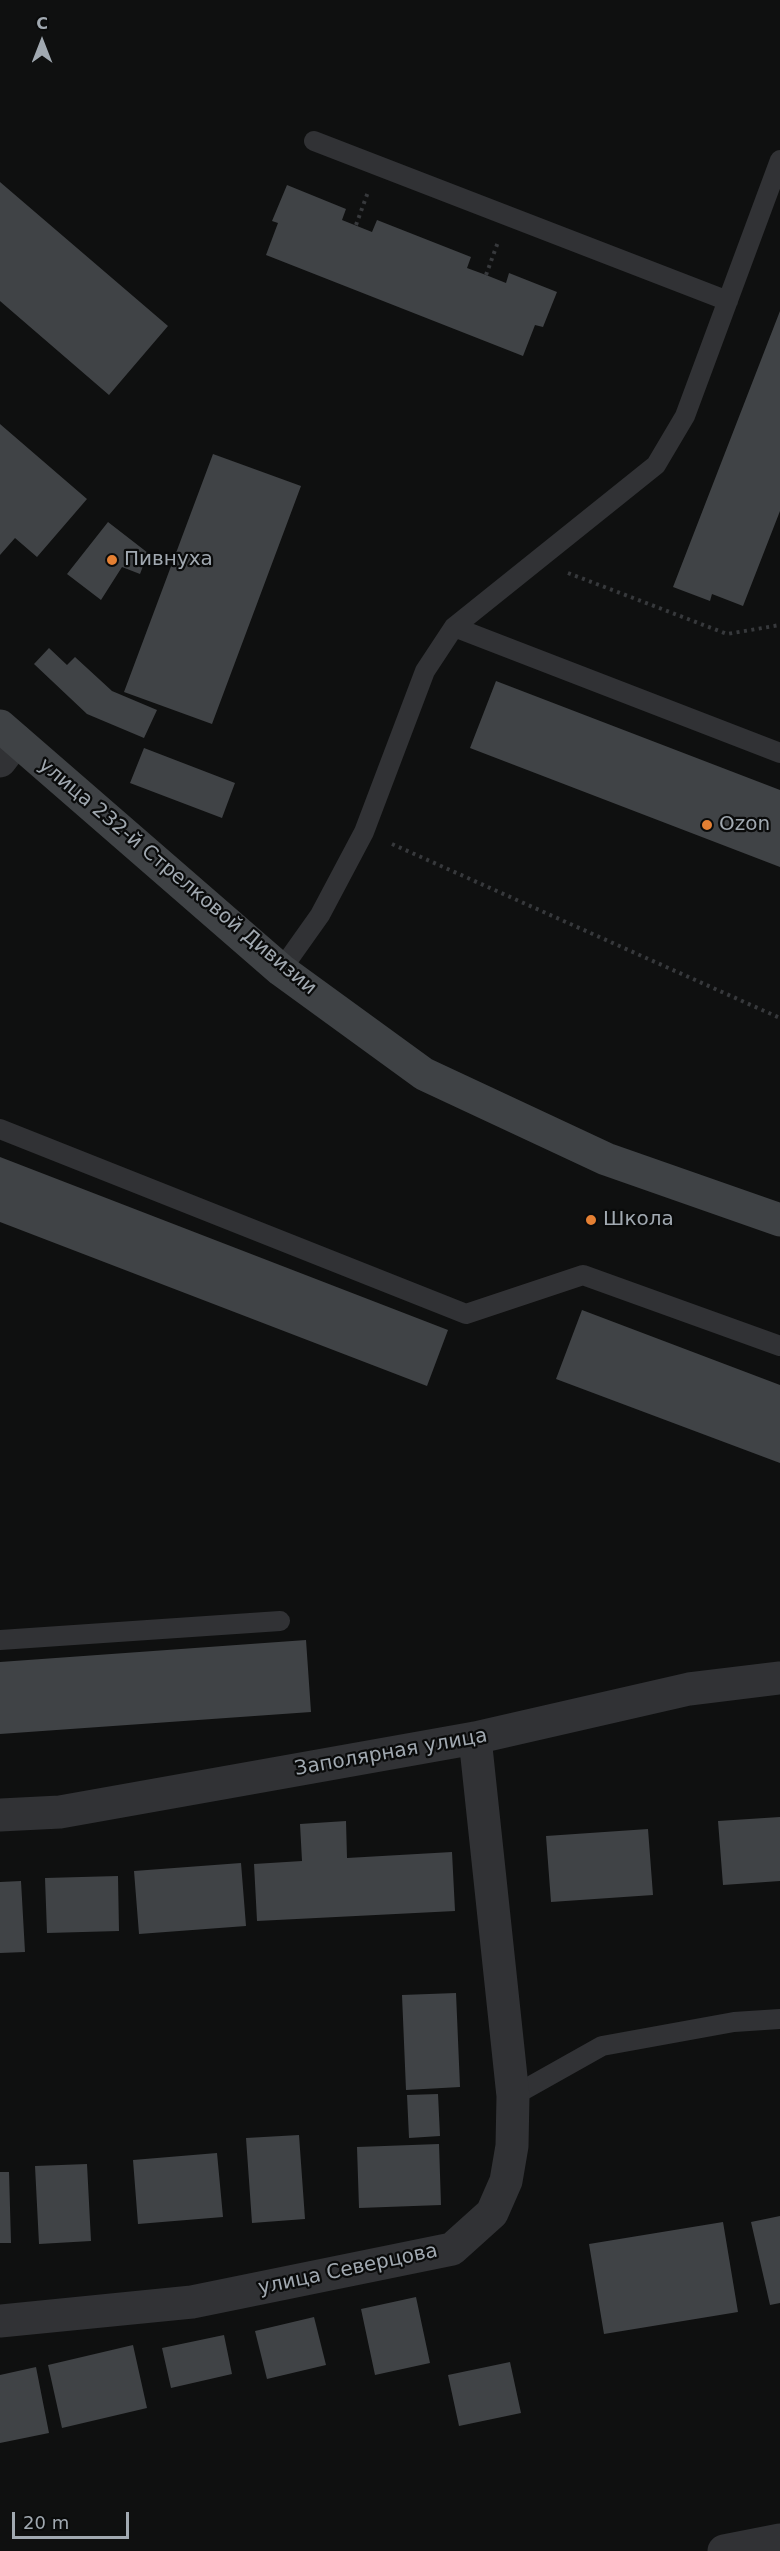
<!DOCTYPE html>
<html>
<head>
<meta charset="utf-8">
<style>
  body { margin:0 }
  #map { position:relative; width:780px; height:2551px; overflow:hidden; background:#0f1010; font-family:"DejaVu Sans",sans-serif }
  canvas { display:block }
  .north { position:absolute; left:12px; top:12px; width:60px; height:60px; -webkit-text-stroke:4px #0a0b0b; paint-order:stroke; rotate:0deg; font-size:16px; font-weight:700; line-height:24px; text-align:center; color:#a1a9b1 }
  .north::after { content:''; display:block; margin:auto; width:21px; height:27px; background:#a1a9b1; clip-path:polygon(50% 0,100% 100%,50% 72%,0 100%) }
  .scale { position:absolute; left:12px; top:2512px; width:117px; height:27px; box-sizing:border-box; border:3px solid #a1a9b1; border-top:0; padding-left:8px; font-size:18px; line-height:21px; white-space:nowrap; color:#a1a9b1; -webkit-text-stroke:4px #0a0b0b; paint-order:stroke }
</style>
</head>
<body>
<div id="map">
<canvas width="780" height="2551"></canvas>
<div class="north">С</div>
<div class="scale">20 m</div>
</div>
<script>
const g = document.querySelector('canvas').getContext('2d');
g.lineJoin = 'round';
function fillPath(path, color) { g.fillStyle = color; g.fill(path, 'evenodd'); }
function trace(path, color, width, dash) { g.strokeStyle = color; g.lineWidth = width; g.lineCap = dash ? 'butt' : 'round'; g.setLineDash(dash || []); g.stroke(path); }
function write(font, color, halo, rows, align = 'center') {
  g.font = font + ' "DejaVu Sans",sans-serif'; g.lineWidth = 4.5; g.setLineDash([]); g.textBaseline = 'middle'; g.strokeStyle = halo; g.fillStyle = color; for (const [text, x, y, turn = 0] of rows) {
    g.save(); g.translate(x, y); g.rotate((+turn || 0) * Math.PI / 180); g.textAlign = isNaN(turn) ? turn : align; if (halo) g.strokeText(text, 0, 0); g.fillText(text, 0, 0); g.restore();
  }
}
const building = new Path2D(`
  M0 182 168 326 109 395 0 301Z
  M287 185 346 209 342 220 372 232 377 220 471 257 467 268 486 275 506 283 509 273 557 292 543 327 535 325 523 356 266 255 278 223 272 221Z
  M780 311V511L743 606 712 594 710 601 673 587Z
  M0 424 87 499 37 557 15 538 0 555Z
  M213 454 301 486 212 724 124 692Z
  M108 522 148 553 140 574 122 567 101 600 67 574Z
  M49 648 67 665 75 657 112 691 157 710 144 738 87 714 34 664Z
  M496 681 780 790V867L470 748Z
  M144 748 235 783 222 818 130 783Z
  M0 1157 448 1330 427 1386 0 1222Z
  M582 1310 780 1385V1463L556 1379Z
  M306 1640 311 1712 0 1734V1662Z
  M780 1817V1881L723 1885 718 1821Z
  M346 1821 347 1858 452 1852 455 1911 257 1921 254 1864 302 1861 300 1824Z
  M648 1829 653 1895 551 1902 546 1836Z
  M241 1863 246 1926 139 1934 134 1871Z
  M118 1876 119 1931 47 1933 45 1878Z
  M21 1881 25 1952 0 1953V1882Z
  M456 1993 460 2087 406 2090 402 1995Z
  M438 2094 440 2136 409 2138 407 2095Z
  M299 2135 305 2219 252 2223 246 2138Z
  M439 2144 441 2205 359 2208 357 2147Z
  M217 2153 223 2217 138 2224 133 2160Z
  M87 2164 91 2241 39 2244 35 2166Z
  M0 2172H9L11 2243H0Z
  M780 2216V2303L770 2305 751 2222Z
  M723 2222 738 2312 604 2334 589 2244Z
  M416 2297 430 2363 375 2375 361 2309Z
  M314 2317 326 2365 267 2379 255 2331Z
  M224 2335 232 2374 171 2388 162 2348Z
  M133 2345 147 2408 62 2428 48 2365Z
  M510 2362 521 2413 459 2426 448 2375Z
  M36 2367 49 2433 0 2443V2375Z`);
const path = new Path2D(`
  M356 225 368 192
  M486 275 498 242
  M568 573 727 634 780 625
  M392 844 780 1018`);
const lane = new Path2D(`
  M314 141 728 301
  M454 627 780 753
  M281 970 320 915 364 832 425 671 454 627 656 465 685 416 780 160
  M0 1129 466 1314 583 1275 780 1346
  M0 1640 280 1621
  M513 2096 602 2046 734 2022 780 2019`);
const street = new Path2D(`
  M0 761 16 740
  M0 1815 60 1812 475 1738 689 1689 780 1678
  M0 2321 192 2302 452 2249 492 2213 506 2181 512 2146 513 2096 475 1738
  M724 2551 780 2540`);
const secondary = new Path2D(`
  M0 726 281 970 424 1074 606 1159 780 1220`);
const markers = [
  [112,560,6,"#e58033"],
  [707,825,6,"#e58033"],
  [591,1220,6,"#e58033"]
];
const poiNames = [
  ["Пивнуха",124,560],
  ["Ozon",719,825],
  ["Школа",603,1220]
];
const streetNames = [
  ["улица 232-й Стрелковой Дивизии",177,877,40],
  ["Заполярная улица",391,1753,-10],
  ["улица Северцова",348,2270,-12]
];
fillPath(building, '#404346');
trace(path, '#37393c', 4, [3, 4.5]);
trace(lane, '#313235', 20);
trace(street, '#313235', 33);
trace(secondary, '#3f4245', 33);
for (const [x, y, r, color] of markers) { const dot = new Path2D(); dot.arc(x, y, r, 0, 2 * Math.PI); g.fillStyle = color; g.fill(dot); trace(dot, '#0a0b0b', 2); }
write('20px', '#a1a9b1', '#0a0b0b', poiNames, 'left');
write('20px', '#a1a9b1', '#0a0b0b', streetNames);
</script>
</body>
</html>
